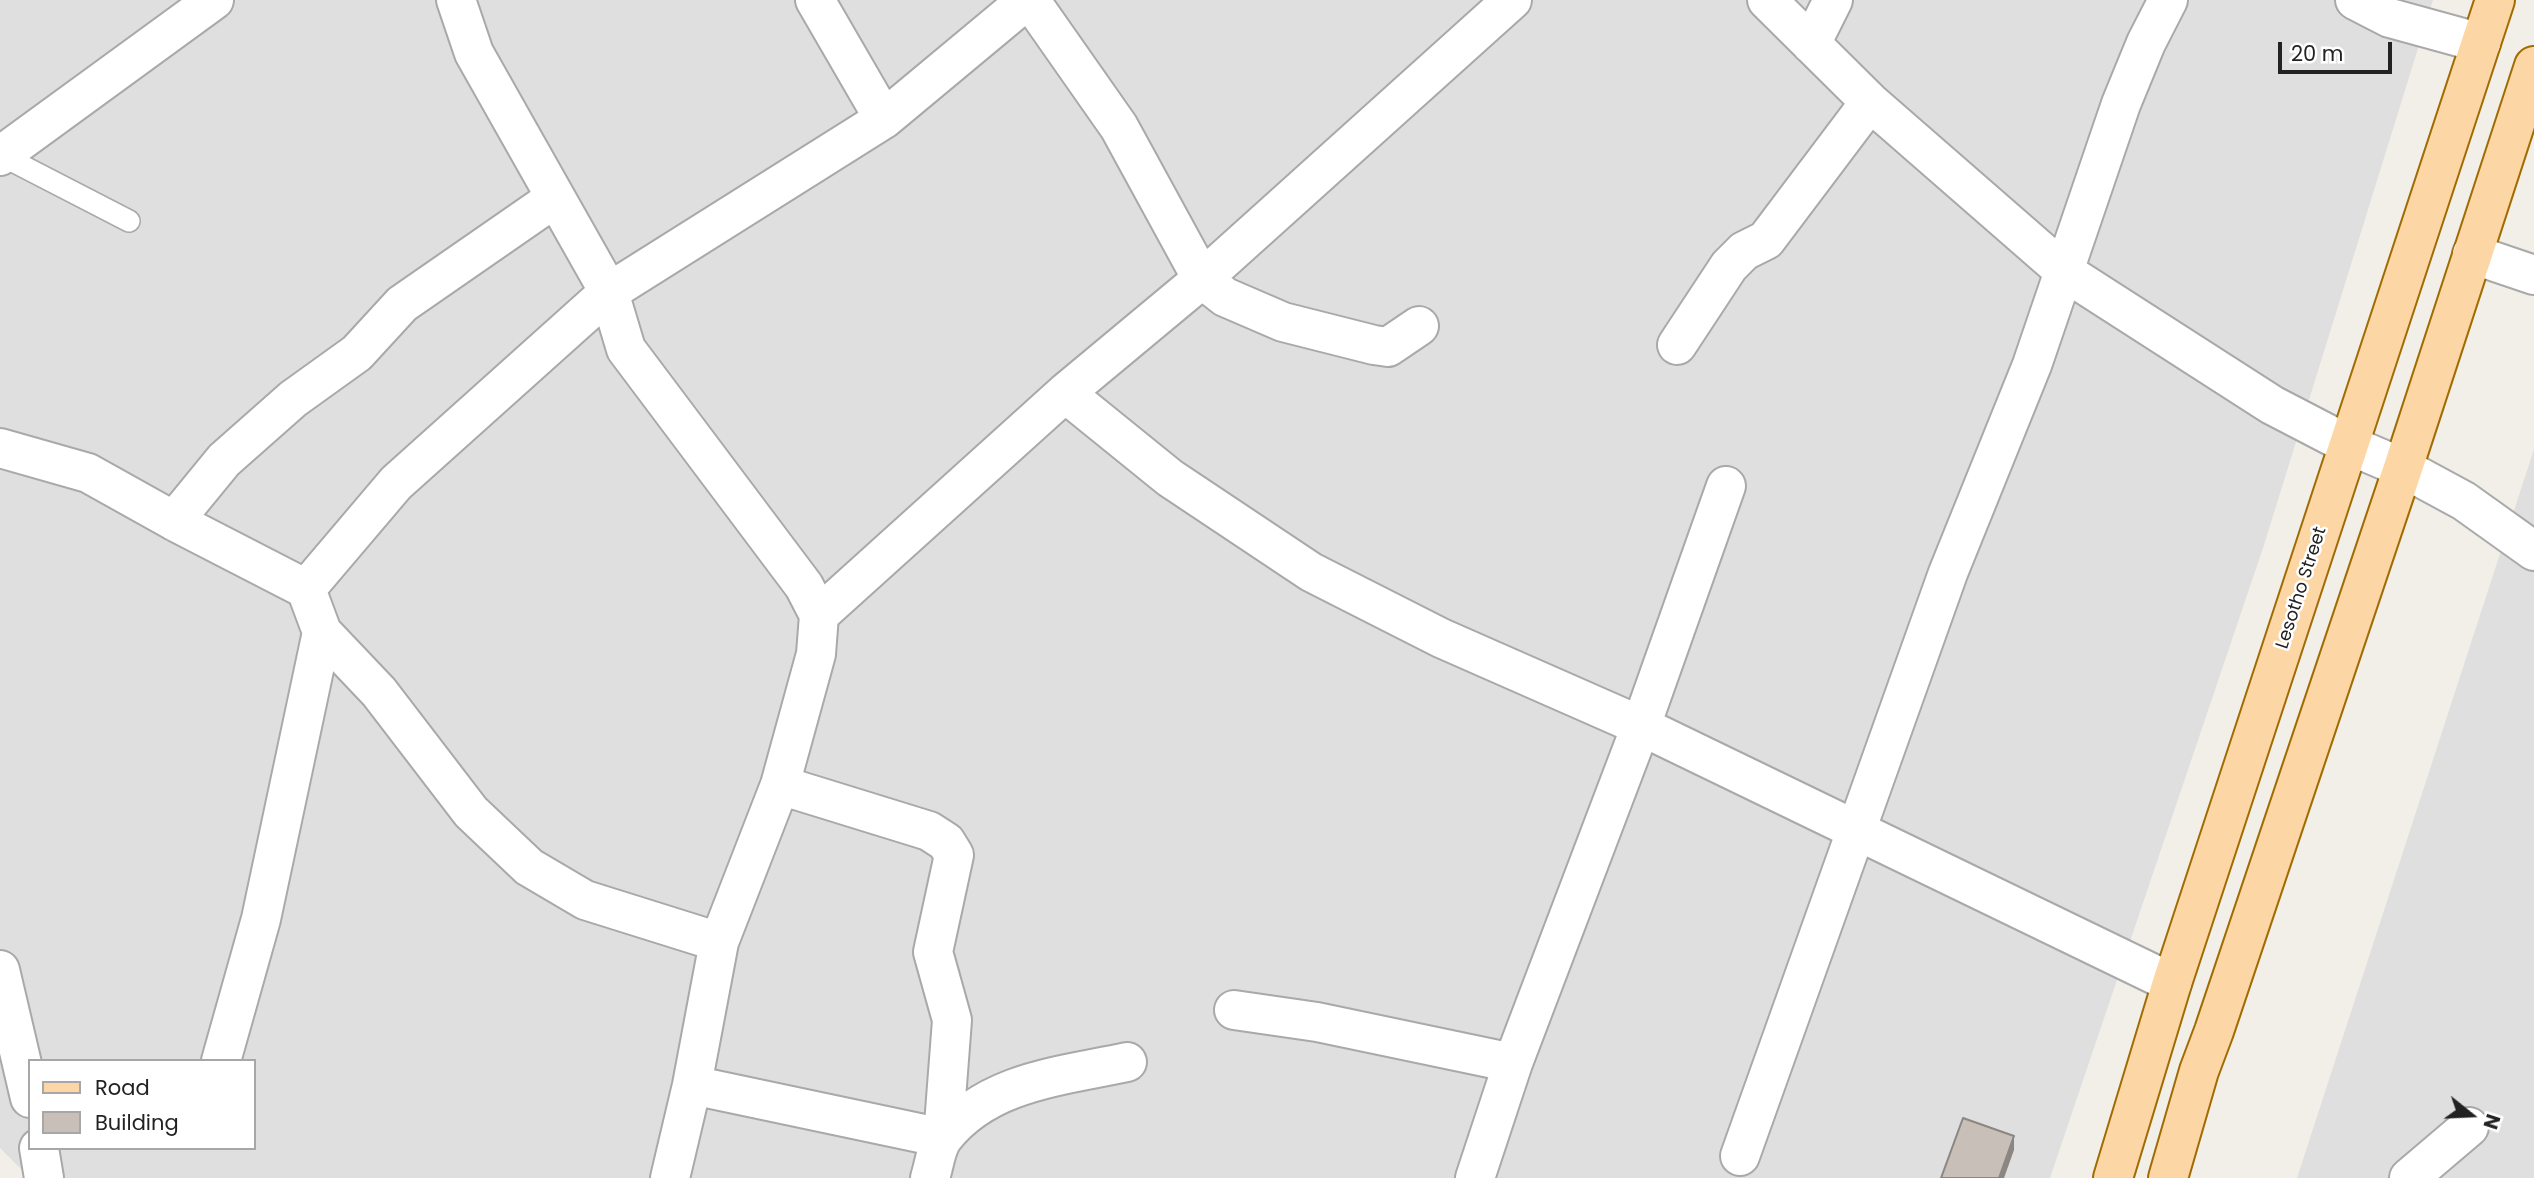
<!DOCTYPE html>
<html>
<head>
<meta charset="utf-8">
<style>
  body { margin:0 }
  #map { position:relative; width:2534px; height:1178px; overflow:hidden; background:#f2efe9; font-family:Poppins,sans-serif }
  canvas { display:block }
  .legend { position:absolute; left:28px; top:1059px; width:228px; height:91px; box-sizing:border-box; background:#fff; border:2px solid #a7a7a7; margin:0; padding:9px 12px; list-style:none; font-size:21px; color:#222 }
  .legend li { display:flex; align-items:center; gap:14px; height:35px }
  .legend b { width:35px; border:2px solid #a7a7a7 }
  .north { position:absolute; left:2436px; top:1080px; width:70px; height:70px; -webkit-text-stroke:5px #fff; paint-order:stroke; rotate:108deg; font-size:19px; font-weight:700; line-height:28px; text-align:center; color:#222 }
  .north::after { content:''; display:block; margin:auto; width:24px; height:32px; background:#222; clip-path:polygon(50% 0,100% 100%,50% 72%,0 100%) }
  .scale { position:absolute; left:2278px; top:42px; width:114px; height:32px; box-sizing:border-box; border:4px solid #222; border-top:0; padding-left:9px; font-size:21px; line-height:24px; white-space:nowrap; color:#222; -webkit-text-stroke:5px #fff; paint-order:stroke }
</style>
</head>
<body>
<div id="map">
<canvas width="2534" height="1178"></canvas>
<ul class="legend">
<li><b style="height:9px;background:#fcd6a4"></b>Road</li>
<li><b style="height:19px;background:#c7bfb8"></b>Building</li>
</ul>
<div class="north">N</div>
<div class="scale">20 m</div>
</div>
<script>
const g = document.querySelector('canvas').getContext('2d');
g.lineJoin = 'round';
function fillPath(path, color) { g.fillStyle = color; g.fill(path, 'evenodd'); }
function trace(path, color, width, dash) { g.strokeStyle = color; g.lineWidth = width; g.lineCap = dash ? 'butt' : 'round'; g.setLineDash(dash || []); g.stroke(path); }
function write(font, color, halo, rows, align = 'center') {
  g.font = font + ' Poppins,sans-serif'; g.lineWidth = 5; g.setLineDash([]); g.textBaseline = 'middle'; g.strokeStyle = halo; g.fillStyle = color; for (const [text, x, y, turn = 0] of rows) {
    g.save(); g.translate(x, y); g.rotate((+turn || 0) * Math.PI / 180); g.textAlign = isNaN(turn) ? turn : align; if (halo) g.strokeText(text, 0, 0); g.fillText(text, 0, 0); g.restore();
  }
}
const residential = new Path2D(`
  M0 0H2433L2264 545 2050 1178H30L0 1148ZM30 1061H254V1148H30Z
  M2534 449V1178H2297Z`);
const service = new Path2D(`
  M1 155 129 221`);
const minor = new Path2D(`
  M456 0 474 53 609 292 626 349 804 586 819 615 816 654 780 785 719 942 692 1085 670 1178
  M815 0 884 119
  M1030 0 1119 127 1202 279 1225 297 1283 322 1374 345 1388 347 1419 326
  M1767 0 1870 102 2065 272 2272 405 2349 445 2403 468 2464 501 2534 551
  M2355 0 2390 18 2481 43
  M1811 44 1833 0
  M0 156 214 0
  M2472 254 2534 275
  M1677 345 1729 266 1744 251 1766 240 1870 102
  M1065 393 1170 478 1311 572 1441 638 1641 726 2172 983
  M0 448 88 473 174 521 306 589 322 632 261 919 221 1061
  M174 521 224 460 293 399 357 353 402 304 555 198
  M306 589 396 483 609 292 884 119 1027 0
  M819 615 1065 393 1202 279 1512 0
  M322 632 379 692 471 812 529 867 585 900 719 942
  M0 970 30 1098
  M1234 1010 1317 1022 1513 1063
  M692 1085 943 1138 952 1020 933 952 954 855 946 842 929 831 780 785
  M39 1148 44 1178
  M1740 1156 1948 573 2032 365 2121 104 2146 43 2168 0
  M930 1178C934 1166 936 1147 944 1137 988 1081 1063 1076 1127 1062
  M1475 1178 1513 1063 1641 726 1726 486
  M2409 1178 2469 1127`);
const primary = new Path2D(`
  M2113 1178 2172 983 2495 0
  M2168 1178 2199 1071 2214 1031 2403 468 2534 66`);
const shadedWall = new Path2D(`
  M2014 1136V1150L2004 1178H1999Z`);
const building = new Path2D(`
  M1963 1118 2014 1136 1999 1178H1941Z`);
const streetNames = [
  ["Lesotho Street",2302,588,-72]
];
fillPath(residential, '#e0dfdf');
trace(service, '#a9a9a9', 24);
trace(minor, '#a9a9a9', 42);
trace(primary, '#a06b00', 42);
trace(service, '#fff', 21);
trace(minor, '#fff', 38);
trace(primary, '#fcd6a4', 38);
fillPath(shadedWall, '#8b8681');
fillPath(building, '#c7bfb8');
trace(building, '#8b8681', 2);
write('18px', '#222', '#fff', streetNames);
</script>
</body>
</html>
